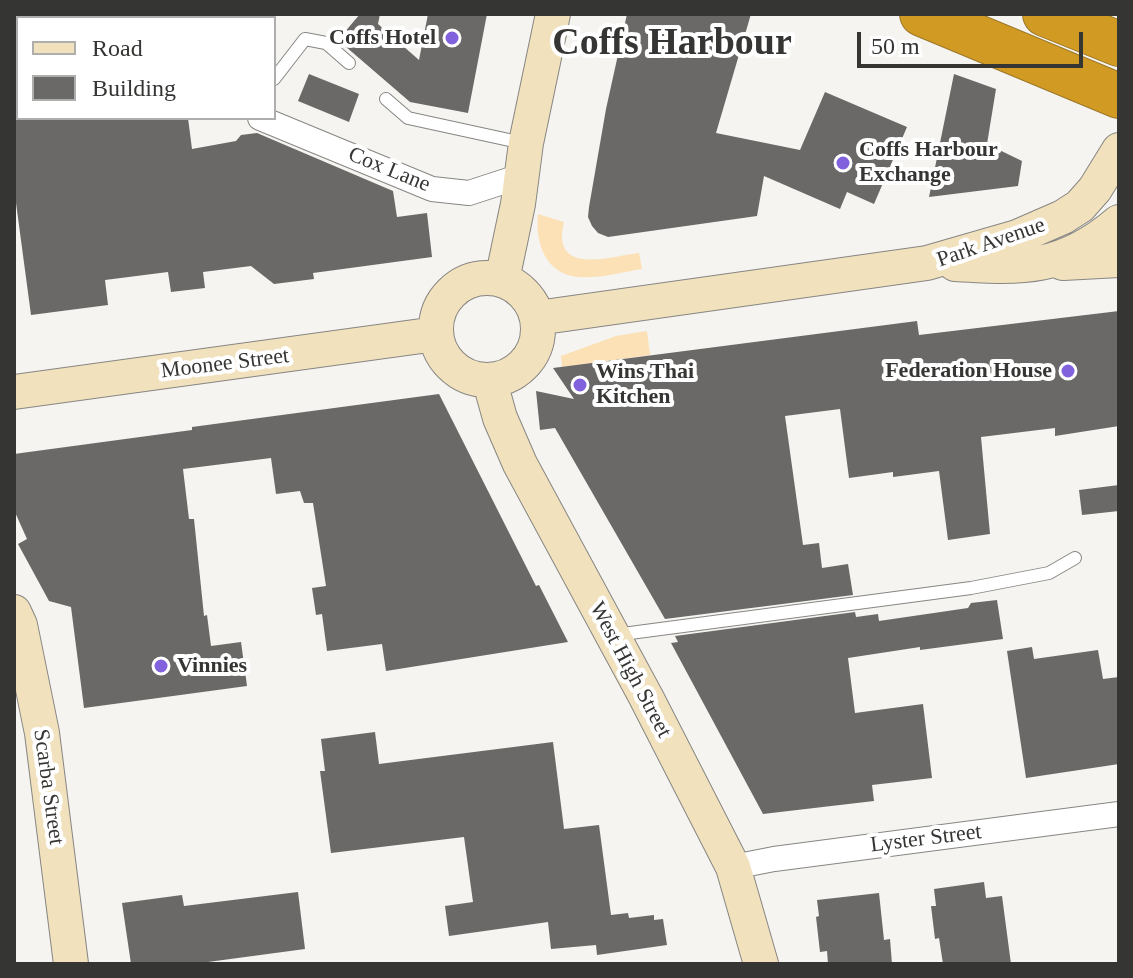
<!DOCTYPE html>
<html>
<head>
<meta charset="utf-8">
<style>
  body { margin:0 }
  #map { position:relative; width:1133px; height:978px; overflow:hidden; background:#f5f4f0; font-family:Georgia,serif }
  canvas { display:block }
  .frame { position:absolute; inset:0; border:16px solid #353533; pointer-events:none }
  .legend { position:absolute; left:16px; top:16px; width:260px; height:104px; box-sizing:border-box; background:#fff; border:2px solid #aeaead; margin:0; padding:10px 14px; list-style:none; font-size:24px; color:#353533 }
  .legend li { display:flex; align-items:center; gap:16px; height:40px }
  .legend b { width:40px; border:2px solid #aeaead }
  .scale { position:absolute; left:857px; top:32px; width:226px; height:36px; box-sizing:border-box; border:4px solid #353533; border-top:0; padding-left:10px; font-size:24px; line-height:28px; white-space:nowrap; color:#353533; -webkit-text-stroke:6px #fff; paint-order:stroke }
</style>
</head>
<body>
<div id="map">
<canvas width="1133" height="978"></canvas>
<div class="frame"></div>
<ul class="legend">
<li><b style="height:10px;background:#f1e1bd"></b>Road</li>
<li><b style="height:22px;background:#6b6967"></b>Building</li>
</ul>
<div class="scale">50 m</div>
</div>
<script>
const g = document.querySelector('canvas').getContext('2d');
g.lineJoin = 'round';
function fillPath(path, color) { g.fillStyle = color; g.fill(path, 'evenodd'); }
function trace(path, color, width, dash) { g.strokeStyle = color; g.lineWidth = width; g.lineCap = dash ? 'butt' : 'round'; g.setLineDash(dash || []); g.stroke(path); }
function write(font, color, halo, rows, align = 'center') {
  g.font = font + ' Georgia,serif'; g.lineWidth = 8; g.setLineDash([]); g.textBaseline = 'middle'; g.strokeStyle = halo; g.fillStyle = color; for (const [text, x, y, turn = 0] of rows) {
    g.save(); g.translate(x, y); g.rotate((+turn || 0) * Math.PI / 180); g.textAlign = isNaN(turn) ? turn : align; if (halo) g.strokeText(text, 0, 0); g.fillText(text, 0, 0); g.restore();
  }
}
const green = new Path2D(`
  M538 214 564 222C551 276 607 257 639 253L642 269C622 272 598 279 578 277 545 274 535 242 538 214Z
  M647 331 650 355 562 367 561 356 616 336Z`);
const building = new Path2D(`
  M360 14H380L378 24 419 60 428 14H487L468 113 410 102 338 40Z
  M627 14H751L716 133 800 150 825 92 907 127 874 204 847 192 840 209 764 176 757 216 608 237 598 233 592 226 588 217 589 207 606 109Z
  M309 74 359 94 349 122 298 101Z
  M954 74 996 89 987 144 1022 161 1018 186 929 197Z
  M14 118H188L192 149 236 141 241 135 257 133 393 191 397 217 427 213 432 257 313 273 314 279 274 284 251 266 203 272 205 288 171 292 168 272 105 280 108 305 31 315 14 188Z
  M1119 311V426L1055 436V428L981 437 990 534 948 540 939 471 893 477V472L849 478 840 409 785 416 803 545 819 543 822 568 848 564 853 595 665 619 555 428 540 430 536 391 574 399 553 368 917 321 919 335Z
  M439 394 536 586 539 585 568 642 386 671 382 644 327 651 322 614 316 615 312 588 326 586 313 503H304L300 491 276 494 271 458 183 469 189 519H194L204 616 207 615 211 646 241 642 247 686 84 708 71 607 49 601 18 544 27 539 14 510V454L192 430V427Z
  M1119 485V511L1082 515 1079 490Z
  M997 600 1003 639 920 650V647L848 658 855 713 923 704 932 778 872 785 874 801 763 814 671 643 678 642 675 636 855 612 856 617 878 614 879 621 968 608 971 603Z
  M1032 647 1034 659 1098 650 1103 679 1119 677V764L1026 778 1007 651Z
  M375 732 379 764 553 742 564 829 599 825 611 915 628 913 629 918 654 915V920L663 919 667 945 597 955 596 945 551 949 548 922 449 936 445 906 473 902 464 837 331 853 320 771H325L321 739Z
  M984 882 986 898 1002 896 1011 964H943L939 938 935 939 931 906H936L934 889Z
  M298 892 305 949 193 964H131L122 903 182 895 184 906Z
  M879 893 884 940 890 939 892 964H828L827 951 820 952 816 917 819 916 817 900Z`);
const lane = new Path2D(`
  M274 79 305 39 326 43 349 63
  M386 99 408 118 523 143
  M615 635 971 588 1049 573 1075 558`);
const street = new Path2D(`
  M14 16 18 18
  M260 118 432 189 469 193 521 176
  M733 867 774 859 1119 814`);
const secondary = new Path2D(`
  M1063 263 1119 260
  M955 264C1024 268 1063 270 1119 222
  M436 329a51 51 0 1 1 102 0a51 51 0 1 1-102 0Z
  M502 280 518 204 526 143 553 14
  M537 318 927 263 1017 237 1063 217 1080 206 1095 189 1119 150
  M493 380V393L500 418 520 464 646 697 733 867 761 964
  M14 392 436 334
  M14 612 20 625 42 733 71 964`);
const highway = new Path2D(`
  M922 14 1119 96
  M1045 14 1119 44`);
const markers = [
  [452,38,8,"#8161dc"],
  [843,163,8,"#8161dc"],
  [1068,371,8,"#8161dc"],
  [580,385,8,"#8161dc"],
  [161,666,8,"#8161dc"]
];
const poiNames = [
  ["Coffs Hotel",436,38,"right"],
  ["Coffs Harbour",859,150],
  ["Exchange",859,175],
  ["Federation House",1052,371,"right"],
  ["Wins Thai",596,372],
  ["Kitchen",596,397],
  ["Vinnies",177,666]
];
const streetNames = [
  ["Cox Lane",389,170,22],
  ["Park Avenue",991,243,-19],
  ["Moonee Street",225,364,-7],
  ["West High Street",630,670,62],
  ["Scarba Street",48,787,82],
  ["Lyster Street",926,839,-7]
];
const townNames = [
  ["Coffs Harbour",672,44]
];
fillPath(green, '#fbe1b5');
fillPath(building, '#6b6967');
trace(lane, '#878683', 14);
trace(street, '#878683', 26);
trace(secondary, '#878683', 36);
trace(highway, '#9a7729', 46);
trace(lane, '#fff', 12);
trace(street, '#fff', 24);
trace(secondary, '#f1e1bd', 34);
trace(highway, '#d19b23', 44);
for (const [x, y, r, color] of markers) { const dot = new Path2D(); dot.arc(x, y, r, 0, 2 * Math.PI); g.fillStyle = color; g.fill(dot); trace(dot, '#fff', 3); }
write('bold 22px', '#353533', '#fff', poiNames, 'left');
write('22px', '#353533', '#fff', streetNames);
write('bold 38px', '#353533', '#fff', townNames);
</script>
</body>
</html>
